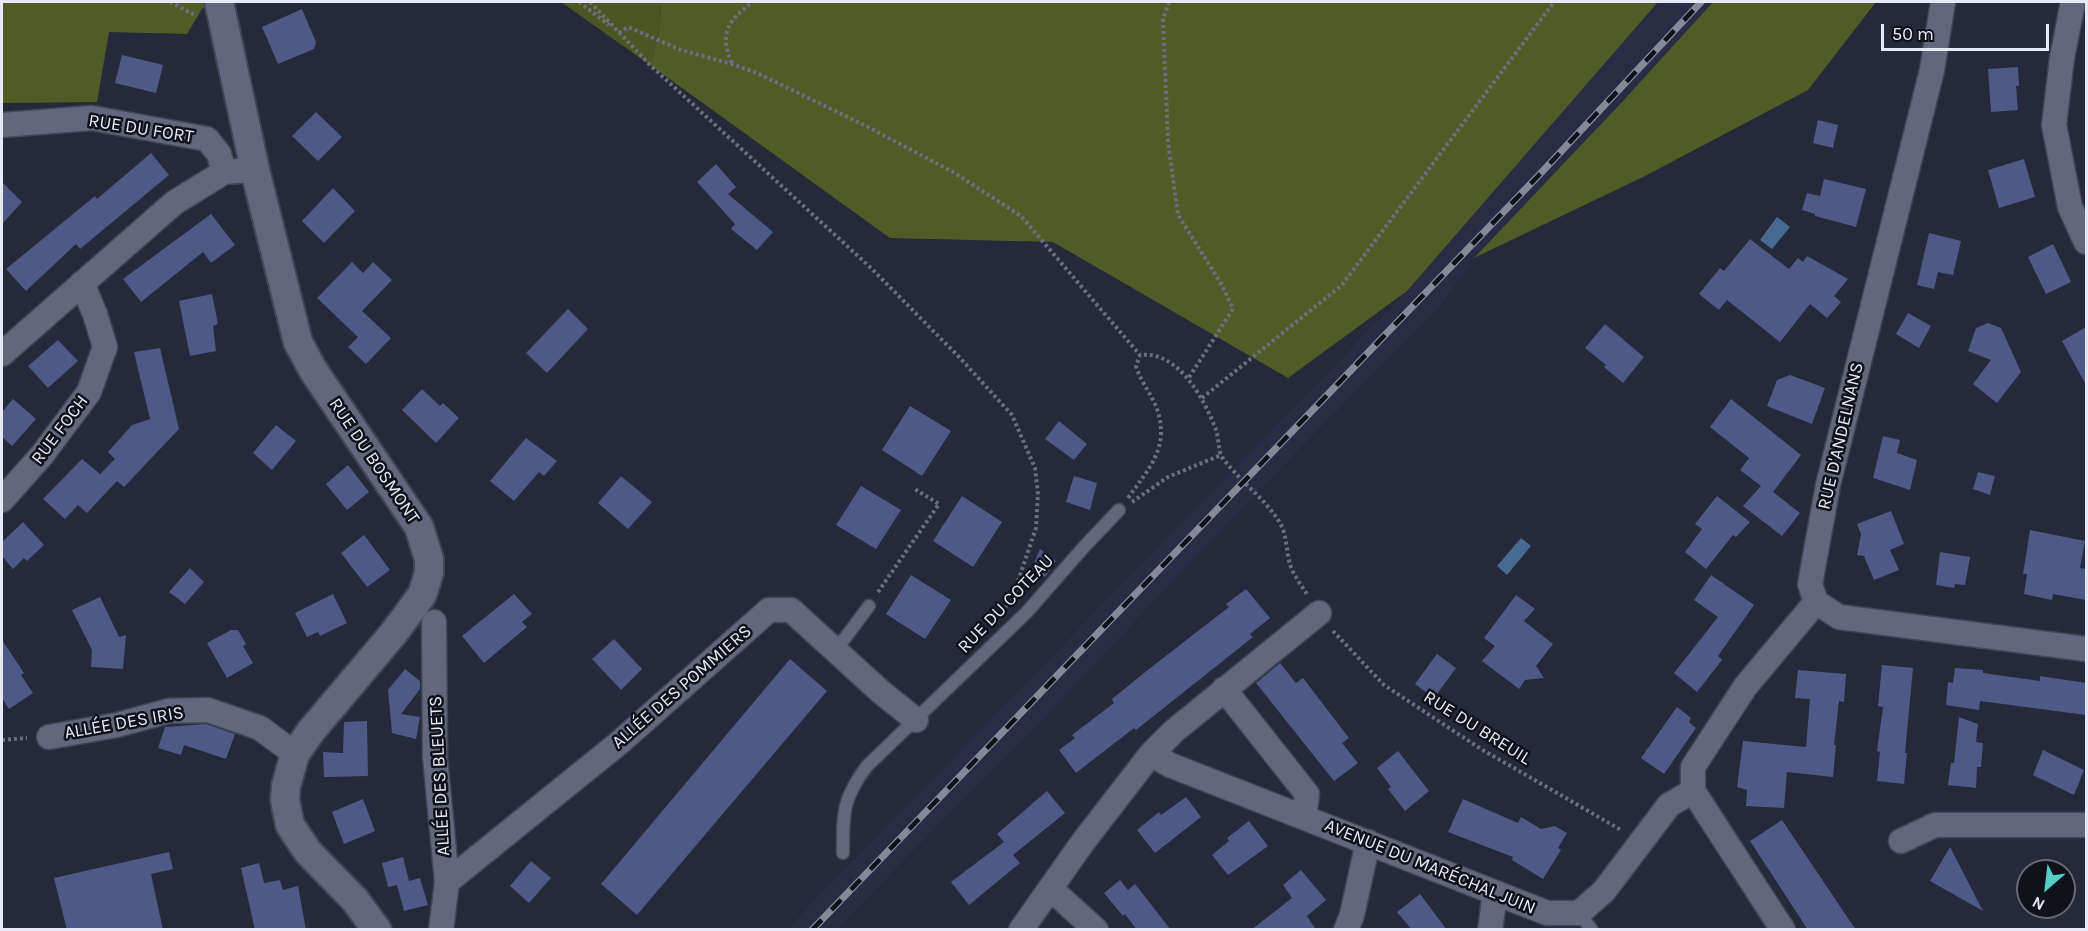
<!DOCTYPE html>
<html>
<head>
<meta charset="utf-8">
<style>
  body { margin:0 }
  #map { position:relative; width:2088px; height:931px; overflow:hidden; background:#25293a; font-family:Karla,sans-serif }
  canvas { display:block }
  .frame { position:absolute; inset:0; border:3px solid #e7eaf6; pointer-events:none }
  .north { position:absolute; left:2016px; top:859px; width:60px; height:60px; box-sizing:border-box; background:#10121a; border:2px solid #666872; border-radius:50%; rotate:208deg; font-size:16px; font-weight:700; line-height:24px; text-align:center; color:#e7eaf6 }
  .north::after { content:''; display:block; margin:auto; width:21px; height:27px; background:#54cdc7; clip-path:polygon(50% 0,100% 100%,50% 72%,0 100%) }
  .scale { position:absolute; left:1881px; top:24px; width:168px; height:27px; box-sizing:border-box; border:3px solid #e7eaf6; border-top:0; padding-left:8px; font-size:18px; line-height:21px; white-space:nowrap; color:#e7eaf6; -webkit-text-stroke:4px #10121a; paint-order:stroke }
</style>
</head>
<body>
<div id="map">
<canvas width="2088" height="931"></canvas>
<div class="frame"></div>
<div class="north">N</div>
<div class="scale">50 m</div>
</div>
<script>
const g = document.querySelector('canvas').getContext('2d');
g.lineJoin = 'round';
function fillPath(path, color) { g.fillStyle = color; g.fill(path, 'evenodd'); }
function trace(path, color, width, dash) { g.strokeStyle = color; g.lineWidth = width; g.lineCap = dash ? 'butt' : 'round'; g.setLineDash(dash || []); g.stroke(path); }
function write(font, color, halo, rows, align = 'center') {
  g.font = font + ' Karla,sans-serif'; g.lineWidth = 5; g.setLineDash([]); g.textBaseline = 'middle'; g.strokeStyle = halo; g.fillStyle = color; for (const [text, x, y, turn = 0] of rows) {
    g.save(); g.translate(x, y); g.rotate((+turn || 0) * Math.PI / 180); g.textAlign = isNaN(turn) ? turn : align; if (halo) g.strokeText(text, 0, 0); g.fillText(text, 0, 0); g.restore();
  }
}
const built = new Path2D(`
  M1658 2H1713L1622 102 1474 258 1437 310 1246 503 1038 725 836 929 786 930 1407 291Z`);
const green = new Path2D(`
  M561 2H661L660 26 650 65Z`);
const forest = new Path2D(`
  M2 2H212L202 9 187 34 109 32 97 102 2 103Z
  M661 2H1658L1407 291 1288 378 1053 242 890 238 650 65 660 26Z
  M1713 2H1876L1808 90 1645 176 1474 258 1622 102Z`);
const water = new Path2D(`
  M1777 217 1790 227 1772 249 1760 240Z
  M1521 538 1531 546 1507 575 1497 566Z`);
const building = new Path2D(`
  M302 9 316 42 314 49 278 64 262 27Z
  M122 55 163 65 156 93 115 83Z
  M2018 67 2019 86H2016L2018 110 1991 112 1988 69Z
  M316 112 342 137 318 161 292 136Z
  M1818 120 1838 125 1833 148 1813 143Z
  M151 153 169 175 80 249 76 244 26 291 6 269 95 196 97 199Z
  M2024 159 2035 197 1999 208 1988 170Z
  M716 164 736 187 728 194 773 232 757 250 731 229 735 224 697 182Z
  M1824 179 1866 189 1856 227 1815 216V214L1802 210 1807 193 1820 196Z
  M2 182 22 202 2 224Z
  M333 188 355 211 324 243 302 221Z
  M211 214 235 245 211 263 203 252 141 302 123 279Z
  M1929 233 1961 241 1953 275 1938 272 1934 289 1917 285Z
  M1750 239 1789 269 1798 258 1803 262 1807 256 1848 279 1834 296 1841 302 1827 318 1810 304 1780 342 1727 300 1719 310 1699 294 1720 268 1724 271Z
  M2053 244 2071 282 2046 294 2028 257Z
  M352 262 363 273 373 262 392 280 362 311 391 338 366 364 348 347 358 337 317 298Z
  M212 294 218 324 213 326 216 351 190 356 179 301Z
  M568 309 588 329 547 373 526 353Z
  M1908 313 1931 326 1919 348 1896 334Z
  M1988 323 2001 328 2021 372 1997 403 1973 384 1991 360 1968 351 1976 328Z
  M1605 324 1644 357 1623 383 1604 367 1606 365 1585 348Z
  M2086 327V385L2062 341Z
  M58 340 78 361 48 388 28 366Z
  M160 348 179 429 124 487 117 481 87 513 78 505 65 519 43 499 82 459 100 474 115 459 108 452 132 425 150 419 134 352Z
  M1790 375 1825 388 1812 424 1767 406 1777 380Z
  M422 389 440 406 443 403 459 418 436 443 402 410Z
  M13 399 36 419 12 446 2 437V412Z
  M1731 399 1801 455 1773 492 1800 513 1782 536 1743 506 1761 486 1740 470 1749 458 1710 427Z
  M910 406 951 431 922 476 882 450Z
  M1059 421 1087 444 1074 460 1045 439Z
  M276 425 296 441 272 470 253 453Z
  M1883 436 1900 440 1897 453 1917 460 1910 490 1873 478Z
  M526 438 557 461 544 476 539 472 514 501 490 481Z
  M348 465 369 492 347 510 326 484Z
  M1978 472 1995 476 1990 495 1973 489Z
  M621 476 652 502 628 529 598 503Z
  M1074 476 1097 483 1090 510 1066 502Z
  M861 486 901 510 876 549 836 525Z
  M962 496 1002 522 973 567 933 541Z
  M1717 496 1750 522 1736 537 1733 535 1706 569 1685 552 1702 529 1695 524Z
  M1891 511 1904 544 1890 550 1899 570 1874 580 1864 556 1857 555 1861 534 1857 524Z
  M23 522 44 545 27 561 24 558 13 569 2 556V542Z
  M2030 530 2085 541 2080 568 2086 569V600L2053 594 2052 600 2024 594 2027 574H2023Z
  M364 535 390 570 367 587 341 553Z
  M1040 549 1056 561 1045 577 1031 570Z
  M1940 552 1970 557 1965 585 1955 584 1954 588 1936 585Z
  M190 568 204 582 185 604 169 592Z
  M911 575 951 600 925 639 886 614Z
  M1711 575 1754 605 1718 656 1722 660 1697 692 1674 673 1718 617 1694 600Z
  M1246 589 1270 618 1250 634 1253 637 1136 730 1134 728 1076 773 1059 750 1075 738 1072 735 1114 703 1112 699 1149 669 1229 607 1226 604Z
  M333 594 347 623 320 636 318 632 307 637 295 613Z
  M514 594 532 614 522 622 527 627 484 663 462 636Z
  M1516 595 1535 609 1524 621 1553 644 1536 666 1544 678 1525 680 1519 689 1482 661 1495 646 1484 638Z
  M100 597 119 637 126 635 123 669 91 667 92 650 72 610Z
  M231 630H238L246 644 243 646 253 663 227 678 207 643Z
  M614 639 642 669 621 690 592 659Z
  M2 640 24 673 21 675 33 693 9 709 2 698Z
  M1437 654 1456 668 1434 698 1415 684Z
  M790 659 827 691 637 915 601 884Z
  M1280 663 1296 683 1303 678 1349 738 1342 743 1358 763 1334 781 1256 683Z
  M1882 665 1913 668 1905 753H1907L1904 784 1877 781 1880 752 1877 751 1883 707 1878 706Z
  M1955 668 1983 670V673L2040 681V676L2086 683V715L1980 701 1979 710 1946 705 1948 682 1953 683Z
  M405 669 420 681V689L401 714 420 717 416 739 392 733 388 690Z
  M1798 670 1846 674 1844 702 1839 701 1834 745H1836L1833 777 1787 772 1784 808 1746 806 1747 790 1737 787 1743 741 1806 747 1810 699 1795 698Z
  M1677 707 1691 718 1689 722 1696 728 1664 774 1641 758Z
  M1959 717 1978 724 1976 742 1983 743 1981 767H1977L1976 788 1948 785 1951 763H1954Z
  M367 721 368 776 324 777 323 752 343 753 344 722Z
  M206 724 235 734 226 759 184 745 181 755 158 748 165 727Z
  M2043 750 2084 770 2074 795 2033 775Z
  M1398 751 1429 791 1405 811 1388 789 1391 787 1377 768Z
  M1047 791 1065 813 1013 855 1020 863 969 905 951 882 1004 842 997 834Z
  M1186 797 1201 817 1155 853 1137 830 1159 812 1161 815Z
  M363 799 375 831 344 844 332 812Z
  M1463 799 1518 823 1521 817 1541 829 1555 826 1567 833 1558 848 1561 850 1543 879 1512 860 1513 857 1448 832Z
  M1782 820 1856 930H1808L1750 841Z
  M1249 821 1268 846 1228 875 1212 855 1229 841 1227 838Z
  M1950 847 1983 911 1930 881Z
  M169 852 173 869 151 874 163 930H67L54 878Z
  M403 857 409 881 420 878 428 905 404 911 397 885 388 887 382 863Z
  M531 861 551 878 529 903 510 886Z
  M259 863 264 883 280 880 283 890 298 886 306 930H255L241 868Z
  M1301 870 1326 900 1307 916 1316 930H1251L1292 898 1283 885Z
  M1120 880 1128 890 1135 884 1171 930H1137L1125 914 1123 916 1104 893Z
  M1420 894 1447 930H1412L1397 912Z`);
const path = new Path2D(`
  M170 2 197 16
  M579 2 609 25
  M590 2 650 65 871 268 960 358 1012 415 1035 468 1038 494 1036 528 1018 581 1006 607
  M1169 2 1163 19 1168 142 1178 215 1222 285 1233 309 1188 379
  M619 33 628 27 681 50 732 64 757 73 866 126 953 172 1021 216 1140 355
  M732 63C718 34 729 19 753 2
  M1202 398 1342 285 1554 2
  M1128 498C1150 467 1172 445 1155 404 1149 391 1140 380 1136 366L1140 355C1178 350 1205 400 1216 430 1219 438 1218 450 1222 457 1239 481 1265 498 1280 523 1287 535 1286 551 1290 564 1293 575 1302 586 1308 596
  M1132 502 1168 477 1221 455
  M878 592 939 504 913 488
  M1333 631 1384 685 1481 749 1621 830
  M2 740 27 738`);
const service = new Path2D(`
  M836 650 869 606
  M843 853C843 814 842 799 867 766L1027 612 1083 548 1119 510
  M1579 913 1592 930`);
const minor = new Path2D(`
  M1943 2 1932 70 1828 485 1810 584 1816 602 1839 617 2086 649
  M2073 2 2062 58 2054 125 2070 207 2086 242
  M2 125 92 118 207 139 219 154 224 172
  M2 354 174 203 224 172 255 170
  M2 500 42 455 89 392 105 347 95 314 82 283
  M434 622 435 757 447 882 441 930
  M1224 689 1307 794 1304 817
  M49 737 117 725 168 711 208 710 260 728 295 754
  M1151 754 1170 765 1547 913H1579L1604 891 1669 805 1693 791
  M1693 791V767L1745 687 1816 602
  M1693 791 1783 930
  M1901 841 1935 825H2086
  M447 882 619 743 769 610H791L881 692 916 720
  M1051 889 1096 930
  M1021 930 1083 842 1151 754 1174 731 1319 613
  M1346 930 1352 915 1368 842
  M1490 930 1495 893`);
const tertiary = new Path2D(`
  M219 2 255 170 298 342 313 370 419 527 429 559V573L422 595 393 634 311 731 295 754 286 786 285 800 290 825 308 852 355 900 377 930`);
const rail = new Path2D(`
  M812 930 1540 174 1701 2`);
const streetNames = [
  ["RUE DU FORT",141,129,9],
  ["RUE FOCH",60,430,-53],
  ["RUE D'ANDELNANS",1841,436,-77],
  ["RUE DU BOSMONT",374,461,56],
  ["RUE DU COTEAU",1006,604,-46],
  ["ALLÉE DES POMMIERS",682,687,-41],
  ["ALLÉE DES IRIS",124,723,-10],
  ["RUE DU BREUIL",1477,728,32],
  ["ALLÉE DES BLEUETS",440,776,-93],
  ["AVENUE DU MARÉCHAL JUIN",1430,867,22]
];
fillPath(built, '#282d45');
fillPath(green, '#4c5622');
fillPath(forest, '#515b26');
fillPath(water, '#476a93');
fillPath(building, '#4e5988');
trace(service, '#424554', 15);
trace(minor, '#424554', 27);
trace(tertiary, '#424554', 32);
trace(path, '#6b6e7d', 4, [3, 3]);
trace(service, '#62677b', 12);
trace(minor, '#62677b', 24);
trace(tertiary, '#62677b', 28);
trace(rail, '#868998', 7);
trace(rail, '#10121a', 4.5, [14]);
write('18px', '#e7eaf6', '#10121a', streetNames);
</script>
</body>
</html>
